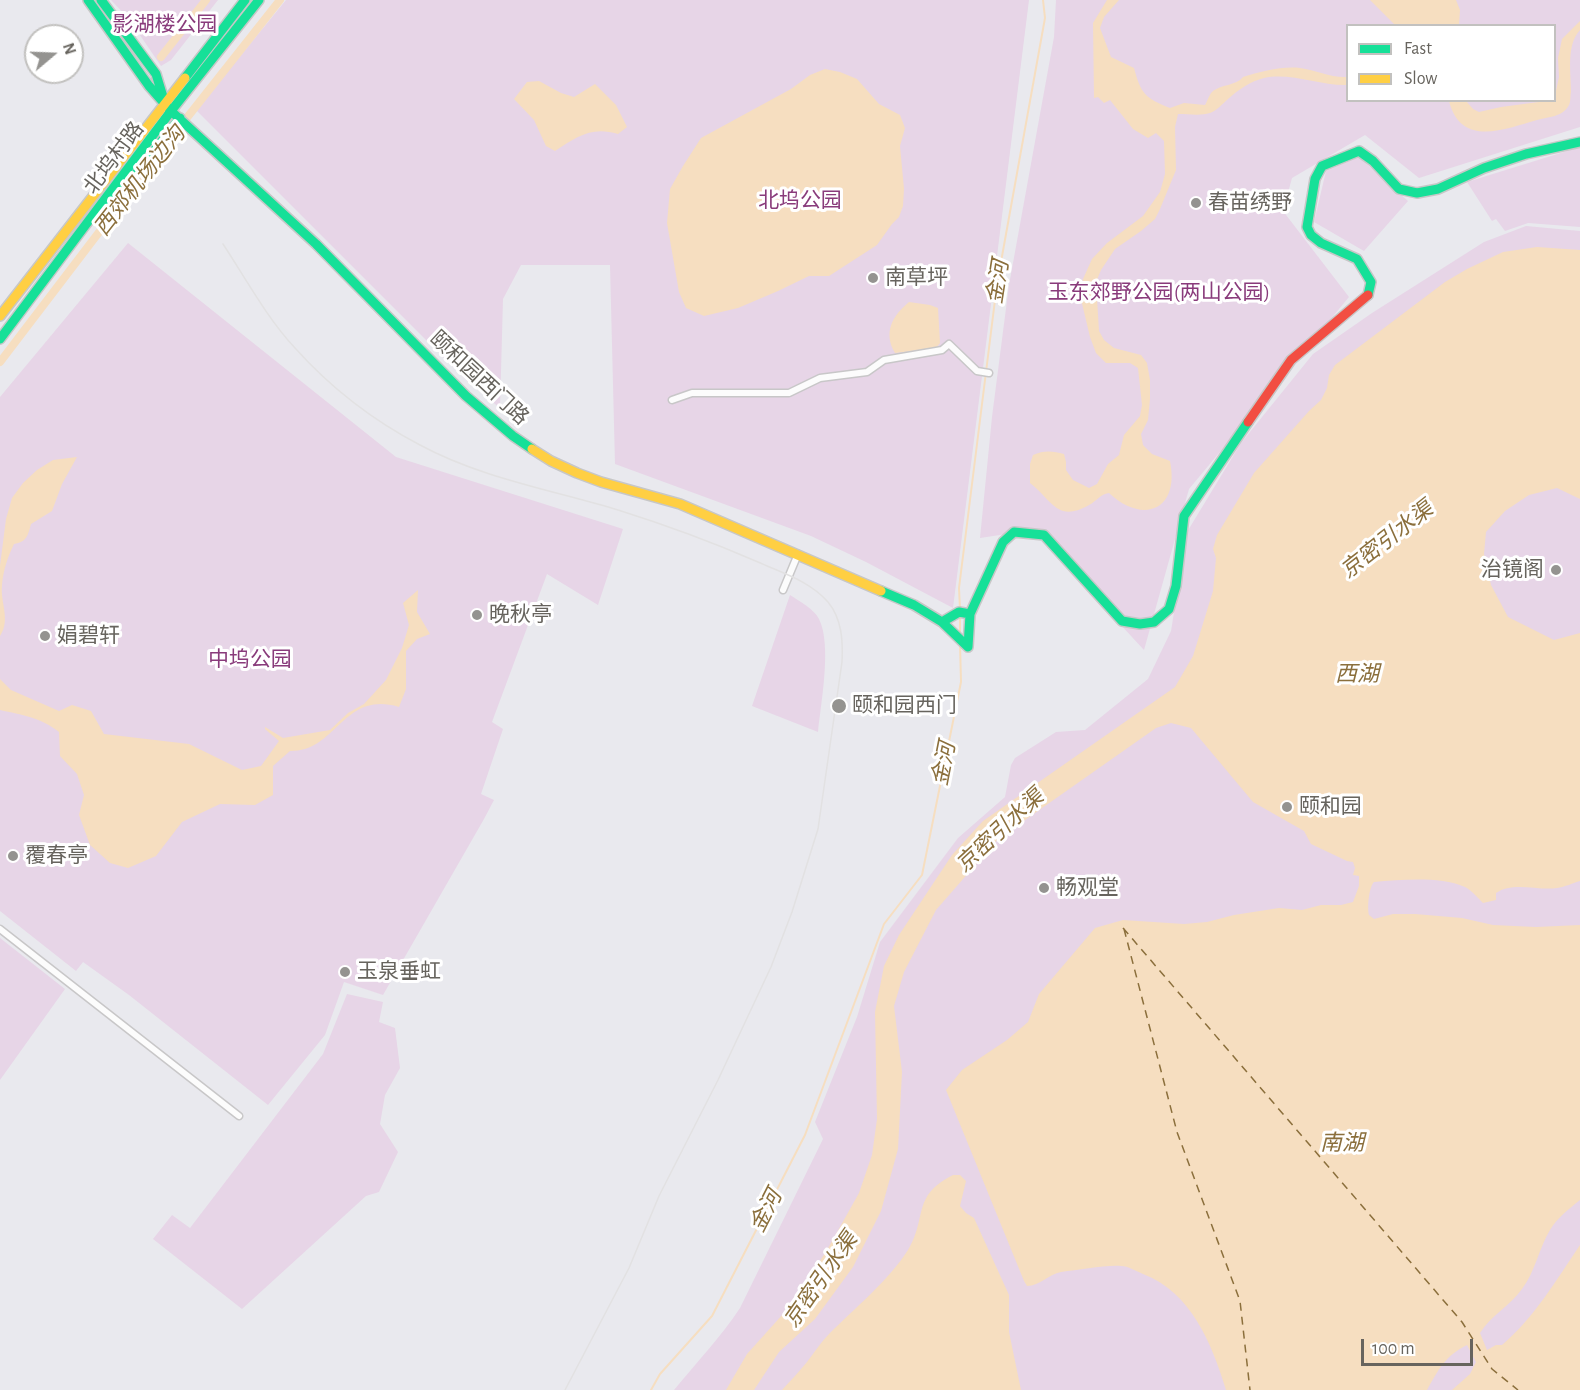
<!DOCTYPE html>
<html>
<head>
<meta charset="utf-8">
<style>
  body { margin:0 }
  #map { position:relative; width:1580px; height:1390px; overflow:hidden; background:#e9e9ee; font-family:"Alegreya Sans",sans-serif }
  canvas { display:block }
  .legend { position:absolute; left:1346px; top:24px; width:210px; height:78px; box-sizing:border-box; background:#fff; border:2px solid #c2c1bf; margin:0; padding:8px 10px; list-style:none; font-size:18px; color:#67645e }
  .legend li { display:flex; align-items:center; gap:12px; height:30px }
  .legend b { width:30px; border:2px solid #c2c1bf }
  .north { position:absolute; left:24px; top:24px; width:60px; height:60px; box-sizing:border-box; background:#fff; border:2px solid #c2c1bf; border-radius:50%; rotate:71deg; font-size:16px; font-weight:700; line-height:24px; text-align:center; color:#67645e }
  .north::after { content:''; display:block; margin:auto; width:21px; height:27px; background:#949390; clip-path:polygon(50% 0,100% 100%,50% 72%,0 100%) }
  .scale { position:absolute; left:1361px; top:1339px; width:112px; height:27px; box-sizing:border-box; border:3px solid #67645e; border-top:0; padding-left:8px; font-size:18px; line-height:21px; white-space:nowrap; color:#67645e; -webkit-text-stroke:4px #fff; paint-order:stroke }
</style>
</head>
<body>
<div id="map">
<canvas width="1580" height="1390"></canvas>
<ul class="legend">
<li><b style="height:8px;background:#16e098"></b>Fast</li>
<li><b style="height:8px;background:#ffcf43"></b>Slow</li>
</ul>
<div class="north">N</div>
<div class="scale">100 m</div>
</div>
<script>
const g = document.querySelector('canvas').getContext('2d');
g.lineJoin = 'round';
function fillPath(path, color) { g.fillStyle = color; g.fill(path, 'evenodd'); }
function trace(path, color, width, dash) { g.strokeStyle = color; g.lineWidth = width; g.lineCap = dash ? 'butt' : 'round'; g.setLineDash(dash || []); g.stroke(path); }
function write(font, color, halo, rows, align = 'center') {
  g.font = font + ' "Alegreya Sans","Noto Sans SC",sans-serif'; g.lineWidth = 6; g.setLineDash([]); g.textBaseline = 'middle'; g.strokeStyle = halo; g.fillStyle = color; for (const [text, x, y, turn = 0] of rows) {
    g.save(); g.translate(x, y); g.rotate((+turn || 0) * Math.PI / 180); g.textAlign = isNaN(turn) ? turn : align; if (halo) g.strokeText(text, 0, 0); g.fillText(text, 0, 0); g.restore();
  }
}
const green = new Path2D(`
  M111 0H218L171 60 161 66 129 19Z
  M286 0H1029L953 608 866 562 811 536 615 464 610 265H521L503 299 500 408 468 382 196 110Z
  M1056 0H1580V127L1419 178 1365 135 1292 178 1283 211 1349 297 1189 489 1144 650 1033 530 980 538 992 417 1009 285 1054 37ZM1348 26H1554V100H1348Z
  M1580 147V227L1528 223 1505 231 1496 219 1492 221 1467 182Z
  M1359 157 1408 201 1364 251 1314 222 1326 171Z
  M1526 226 1580 231V1390H674C696 1363 721 1337 740 1308L823 1139 815 1122 857 1017 880 942 958 838 1005 797 1011 765 1015 758 1056 732 1085 730 1148 679 1171 631 1187 532 1241 443 1313 354 1372 313 1484 242Z
  M128 243 396 457 623 529 598 605 547 574 492 722 503 729 481 794 494 800 484 819 383 995 344 982 325 1035 268 1105 129 995 83 962 76 971 0 911V397Z
  M790 595C799 601 814 609 819 619 832 645 821 702 818 732L752 706Z
  M0 938 65 989 0 1080Z
  M347 994 383 1002 379 1022 395 1028 400 1068 385 1095 380 1124 398 1152 379 1192 366 1196 242 1309 153 1239 172 1215 190 1228 323 1054Z`);
const water = new Path2D(`
  M1107 0H1119L1104 17 1100 28 1111 57 1134 68C1141 94 1145 98 1170 108L1184 103 1205 105C1207 102 1209 95 1212 92 1221 84 1236 86 1243 77 1260 72 1282 66 1300 68 1316 70 1331 78 1347 77V85C1321 86 1290 72 1264 78 1251 81 1238 90 1228 99 1222 104 1218 110 1210 113 1201 116 1188 114 1178 114L1175 127 1176 170 1160 209 1155 219 1141 231 1115 249 1101 270 1096 282 1099 331 1104 340 1114 348 1141 355 1147 363 1150 380V399L1148 420 1141 434 1143 445 1152 454 1170 461C1180 510 1143 525 1109 493 1100 494 1097 501 1089 505 1057 523 1053 501 1030 483V464L1033 455C1044 450 1053 451 1064 454L1066 462V470L1073 480 1089 488 1097 484 1108 464 1119 455 1124 435 1140 416 1142 405 1138 368 1130 363H1106L1096 353 1090 337 1080 295 1083 279 1092 259 1107 243 1143 216 1160 192 1165 174 1164 141 1156 133 1148 138 1133 129 1110 100 1104 103 1098 97 1094 98 1093 23Z
  M1370 0H1456L1460 10 1459 25H1395Z
  M1580 21V30C1566 45 1571 72 1571 92 1570 96 1571 101 1569 105 1563 117 1548 117 1537 120 1505 129 1461 148 1449 101H1466L1473 109 1479 112 1501 107 1554 100 1559 77 1558 58 1562 39Z
  M825 69 840 72 857 79 879 104 900 115 905 128 900 146 904 189 903 206 899 217 892 224 877 245 829 276H809L778 291 738 308 704 316 686 308 679 292 667 223 670 189 683 166 701 138 791 89 810 75Z
  M539 81 561 93 574 97 595 84 616 105 627 127 618 134C591 126 577 137 555 151L546 146 534 120 514 99 527 82Z
  M1537 247 1580 250V499L1557 488 1529 495 1505 511 1486 532 1484 554 1491 585 1508 617 1554 640 1580 633V881C1573 883 1565 887 1557 888 1538 891 1513 881 1496 893V900L1483 903C1478 898 1471 890 1465 887 1439 876 1402 880 1374 882 1369 887 1367 907 1369 915L1374 919 1393 914H1415L1462 918 1493 925 1536 927 1580 925V1200C1569 1209 1558 1217 1550 1230 1539 1248 1535 1272 1522 1289 1510 1306 1491 1315 1480 1333L1487 1350 1496 1345H1502C1534 1318 1557 1279 1580 1245V1390H1452L1470 1374 1476 1362 1467 1345C1446 1355 1438 1370 1427 1390H1226C1212 1344 1191 1292 1143 1274 1136 1271 1128 1266 1121 1266 1104 1265 1079 1270 1061 1272 1049 1274 1040 1286 1027 1286L1024 1281 946 1090 962 1070 1007 1040 1028 1022 1039 994 1095 928 1123 920 1184 924 1207 922 1234 915 1279 908 1302 910 1321 905H1341L1353 902 1359 886V876L1353 875 1355 868 1353 862 1347 861 1311 844 1304 831 1253 802 1191 728 1171 723 1156 728 998 839 936 910 904 972 894 1006 902 1072 898 1149 881 1211 853 1267 815 1319 779 1352 754 1390H726L747 1354 792 1304 827 1250 859 1193 872 1155 877 1119 875 1012 884 966 899 935 952 855 983 821 1175 687 1193 656 1213 591 1216 558 1213 549 1217 535 1254 473 1309 411 1321 400 1327 388 1329 375 1335 365 1445 282 1467 269 1503 252Z
  M909 302 930 305 938 308 940 343 936 348 895 353C883 333 892 316 909 302Z
  M77 457 62 484 52 511 31 524C28 535 27 542 14 544 8 556 3 571 2 585 0 603 11 619 0 636V566L6 519 12 498 23 483 37 470 53 460Z
  M418 590 417 612 430 634 417 639 406 651V689L399 707C343 690 337 752 290 751L273 766V795L255 805 220 804 182 822 156 856 128 868 110 863 90 845 79 815 84 795 77 774 60 756 59 732C40 717 22 715 0 710V679L11 690 59 711 72 705 91 711 104 734 189 744 242 770 261 766 279 741 265 729V727L283 738 330 730 348 713 364 704 386 680 402 648 409 625 403 603Z
  M953 1175H960L966 1181 960 1206 966 1213 974 1218 1009 1295V1332L1021 1390H782C790 1381 799 1372 807 1362 814 1353 821 1342 829 1334 854 1309 889 1280 908 1250 928 1217 911 1196 953 1175Z`);
const stream = new Path2D(`
  M960 609 959 588 997 284 1045 18 1043 0
  M960 614V636
  M651 1390 660 1374 712 1316 805 1135 884 924 922 875 961 682 960 644`);
const canal = new Path2D(`
  M161 57 206 0
  M0 362 167 143 280 0`);
const ferry = new Path2D(`
  M1123 928 1462 1322 1492 1369 1518 1390
  M1124 929 1177 1132 1240 1301 1250 1390`);
const street = new Path2D(`
  M672 400 692 393H789L820 378 867 372 884 360 942 350 949 344 977 371 989 373
  M783 590 798 554
  M0 929 239 1116`);
const fast = new Path2D(`
  M88 0 149 86 171 111 316 244 466 396 513 436 532 449
  M101 0 156 74 164 100
  M185 78 245 0
  M96 214 108 209 180 118
  M1368 295 1371 282 1357 259 1321 243 1311 235 1307 227 1315 179 1322 166 1359 151 1373 161 1399 189 1417 193 1438 189 1484 168 1526 154 1580 142
  M0 339 171 111 259 0
  M881 591 914 605 942 622 968 647
  M942 622 959 612 970 614
  M968 647 970 614 1003 542 1014 532 1044 535 1122 621 1140 624 1154 622 1169 609 1176 586 1184 516 1248 422`);
const slow = new Path2D(`
  M0 316 185 78
  M532 449 551 461 577 473 601 482 680 504 881 591`);
const jam = new Path2D(`
  M1248 422 1291 360 1368 295`);
const tram = new Path2D(`
  M223 244C246 279 267 318 295 348 330 387 374 421 420 445 481 478 552 490 618 510 666 525 712 542 758 562 782 573 810 581 828 602 842 619 843 641 842 662L818 829 792 912 771 967 718 1080 659 1196 629 1268 565 1390`);
const markers = [
  [1196,203,6,"#949390"],
  [873,278,6,"#949390"],
  [1556,570,6,"#949390"],
  [477,615,6,"#949390"],
  [45,636,6,"#949390"],
  [839,706,8,"#949390"],
  [1287,807,6,"#949390"],
  [13,856,6,"#949390"],
  [1044,888,6,"#949390"],
  [345,972,6,"#949390"]
];
const parkNames = [
  ["影湖楼公园",165,25],
  ["北坞公园",800,201],
  ["玉东郊野公园(两山公园)",1159,293],
  ["中坞公园",250,660]
];
const streetNames = [
  ["北坞村路",114,158,-53],
  ["颐和园西门路",479,378,43]
];
const poiNames = [
  ["春苗绣野",1208,203],
  ["南草坪",885,278],
  ["治镜阁",1544,570,"right"],
  ["晚秋亭",489,615],
  ["娟碧轩",57,636],
  ["颐和园西门",852,706],
  ["颐和园",1299,807],
  ["覆春亭",25,856],
  ["畅观堂",1056,888],
  ["玉泉垂虹",357,972]
];
const waterNames = [
  ["西郊机场边沟",140,181,-52],
  ["金河",998,282,-81],
  ["京密引水渠",1387,540,-38],
  ["西湖",1357,674],
  ["金河",944,764,-79],
  ["京密引水渠",1000,831,-43],
  ["南湖",1342,1143],
  ["金河",766,1211,-63],
  ["京密引水渠",821,1280,-55]
];
fillPath(green, '#e7d5e7');
fillPath(water, '#f6dec0');
trace(stream, '#f6dec0', 2);
trace(canal, '#f6dec0', 8);
trace(ferry, '#8b6f3c', 1.5, [8, 6]);
trace(street, '#c8c7c8', 9);
trace(fast, '#c7c7c7', 12);
trace(slow, '#c7c7c7', 12);
trace(jam, '#c7c7c7', 12);
trace(street, '#fcfcfc', 6);
trace(fast, '#16e098', 9);
trace(slow, '#ffcf43', 9);
trace(jam, '#f24e42', 9);
trace(tram, '#e2e1e2', 1.5);
for (const [x, y, r, color] of markers) { const dot = new Path2D(); dot.arc(x, y, r, 0, 2 * Math.PI); g.fillStyle = color; g.fill(dot); trace(dot, '#fff', 2); }
write('21px', '#893b7b', '#fff', parkNames);
write('21px', '#67645e', '#fff', streetNames);
write('21px', '#67645e', '#fff', poiNames, 'left');
write('italic 22px', '#8b6f3c', '#fff', waterNames);
</script>
</body>
</html>
